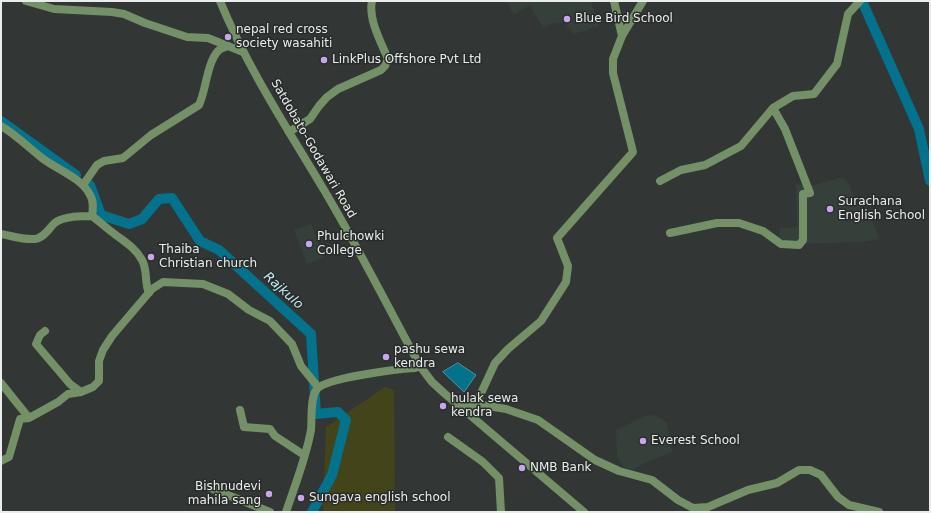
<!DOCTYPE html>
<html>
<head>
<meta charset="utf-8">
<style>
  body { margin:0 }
  #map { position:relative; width:931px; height:513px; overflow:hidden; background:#323634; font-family:"DejaVu Sans",sans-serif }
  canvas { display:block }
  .frame { position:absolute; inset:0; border:2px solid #eaedeb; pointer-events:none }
</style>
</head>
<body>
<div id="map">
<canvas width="931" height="513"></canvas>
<div class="frame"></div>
</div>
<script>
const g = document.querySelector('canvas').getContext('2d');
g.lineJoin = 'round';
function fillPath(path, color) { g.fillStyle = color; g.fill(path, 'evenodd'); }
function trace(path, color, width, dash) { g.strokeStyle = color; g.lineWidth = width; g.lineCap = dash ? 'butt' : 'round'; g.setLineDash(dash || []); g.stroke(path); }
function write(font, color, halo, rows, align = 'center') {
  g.font = font + ' "DejaVu Sans",sans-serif'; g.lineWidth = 3; g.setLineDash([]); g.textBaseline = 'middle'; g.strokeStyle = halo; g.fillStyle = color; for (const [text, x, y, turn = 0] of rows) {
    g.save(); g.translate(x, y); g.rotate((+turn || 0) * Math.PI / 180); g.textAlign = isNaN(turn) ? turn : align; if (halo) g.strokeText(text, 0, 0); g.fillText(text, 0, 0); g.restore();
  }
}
const built = new Path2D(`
  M506 1H591L599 26 574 34 564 22 553 23 543 28 530 5 514 15Z
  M843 177 846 180 858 204 870 216 880 239 862 242 802 244 779 242 780 228 797 227 796 184 814 185Z
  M311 224 324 258 307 264 294 230Z
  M651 415 657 416 667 423 672 452 645 463 632 470 625 468 617 457 616 430 645 416Z`);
const green = new Path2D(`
  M385 387 394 390 395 512H323L326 427Z`);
const water = new Path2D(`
  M458 363 476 375 464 392 443 372Z`);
const canal = new Path2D(`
  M862 1 919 129 930 181
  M1 121 76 175
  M90 185 101 215 129 224 142 219 159 199 172 198 200 241 219 250 311 334 316 414 338 412 346 420 332 475 312 512`);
const minor = new Path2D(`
  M26 1 54 9 112 12 124 14 145 23 187 37 208 38 243 52
  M622 36 643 1
  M1 126C16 135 28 147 42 158 56 169 82 178 90 195 94 201 93 209 92 216
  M289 132 310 119 319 106 327 97 338 89 381 70 385 66 388 59C381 42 368 19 372 1
  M660 181 681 170 705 165 741 146 773 108 793 96 814 94 837 64 848 14 860 1
  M83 185 97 165 104 161 123 158 151 135 199 105C206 91 207 61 219 50 222 48 226 47 228 46
  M670 233 717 223H739L763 231 781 244 799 245 803 240V194L810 193 785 129 773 108
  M1 234C13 236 22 240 35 239 45 238 50 226 56 222 66 216 81 216 92 216 99 221 105 227 112 232 123 241 135 247 142 260 148 271 144 282 149 293
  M45 331 40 335 36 344 70 384 81 392
  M1 383 29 418
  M476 404 495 363 508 349 541 321 566 282 568 266 557 238 633 152 613 73V59L622 36 614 1
  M240 410 244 427 270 429 275 436 304 455
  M448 437 483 462 499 478 501 512
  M1 461 9 457 20 419 29 418 58 402 68 394 81 392 93 387 99 381V361L103 350 112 336 152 289 163 282 203 284 228 294 249 310 270 321 292 344 301 366 318 387
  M208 487 270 512
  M286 512C295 485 306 458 311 430 312 419 310 397 317 389 325 378 398 369 415 368L420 366`);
const tertiary = new Path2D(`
  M220 1C247 67 287 128 324 190 358 247 388 307 420 366L432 382 444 393 584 512
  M461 407 476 404 506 409 538 420 595 460 619 471 652 480 678 500 693 508 708 507 748 490 777 483 799 470H810L821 475 838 497 849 505 879 512`);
const markers = [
  [567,19,4,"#c9a5ee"],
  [228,37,4,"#c9a5ee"],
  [324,60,4,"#c9a5ee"],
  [830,209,4,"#c9a5ee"],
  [309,244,4,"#c9a5ee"],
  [151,257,4,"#c9a5ee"],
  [386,357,4,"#c9a5ee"],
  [443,406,4,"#c9a5ee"],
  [643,441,4,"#c9a5ee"],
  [522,468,4,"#c9a5ee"],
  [269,494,4,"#c9a5ee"],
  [301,498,4,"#c9a5ee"]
];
const poiNames = [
  ["Blue Bird School",575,19],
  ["nepal red cross",236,30],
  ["society wasahiti",236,44],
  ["LinkPlus Offshore Pvt Ltd",332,60],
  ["Surachana",838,202],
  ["English School",838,216],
  ["Phulchowki",317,237],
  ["College",317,251],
  ["Thaiba",159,250],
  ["Christian church",159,264],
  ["pashu sewa",394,350],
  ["kendra",394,364],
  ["hulak sewa",451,399],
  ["kendra",451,413],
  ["Everest School",651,441],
  ["NMB Bank",530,468],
  ["Bishnudevi",261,487,"right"],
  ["mahila sang",261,501,"right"],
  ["Sungava english school",309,498]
];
const streetNames = [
  ["Satdobato-Godawari Road",313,149,60]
];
const waterNames = [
  ["Rajkulo",283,291,42]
];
fillPath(built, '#35403b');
fillPath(green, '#44441b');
fillPath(water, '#03728d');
trace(water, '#4897a9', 1);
trace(canal, '#03728d', 10);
trace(minor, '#739067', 8);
trace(tertiary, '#739067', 8);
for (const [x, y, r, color] of markers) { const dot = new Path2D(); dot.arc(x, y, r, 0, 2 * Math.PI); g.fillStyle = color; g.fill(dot); trace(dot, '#282c2a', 1.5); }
write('12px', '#eaedeb', '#282c2a', poiNames, 'left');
write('12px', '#eaedeb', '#282c2a', streetNames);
write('italic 13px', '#c0ebfb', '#282c2a', waterNames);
</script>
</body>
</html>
